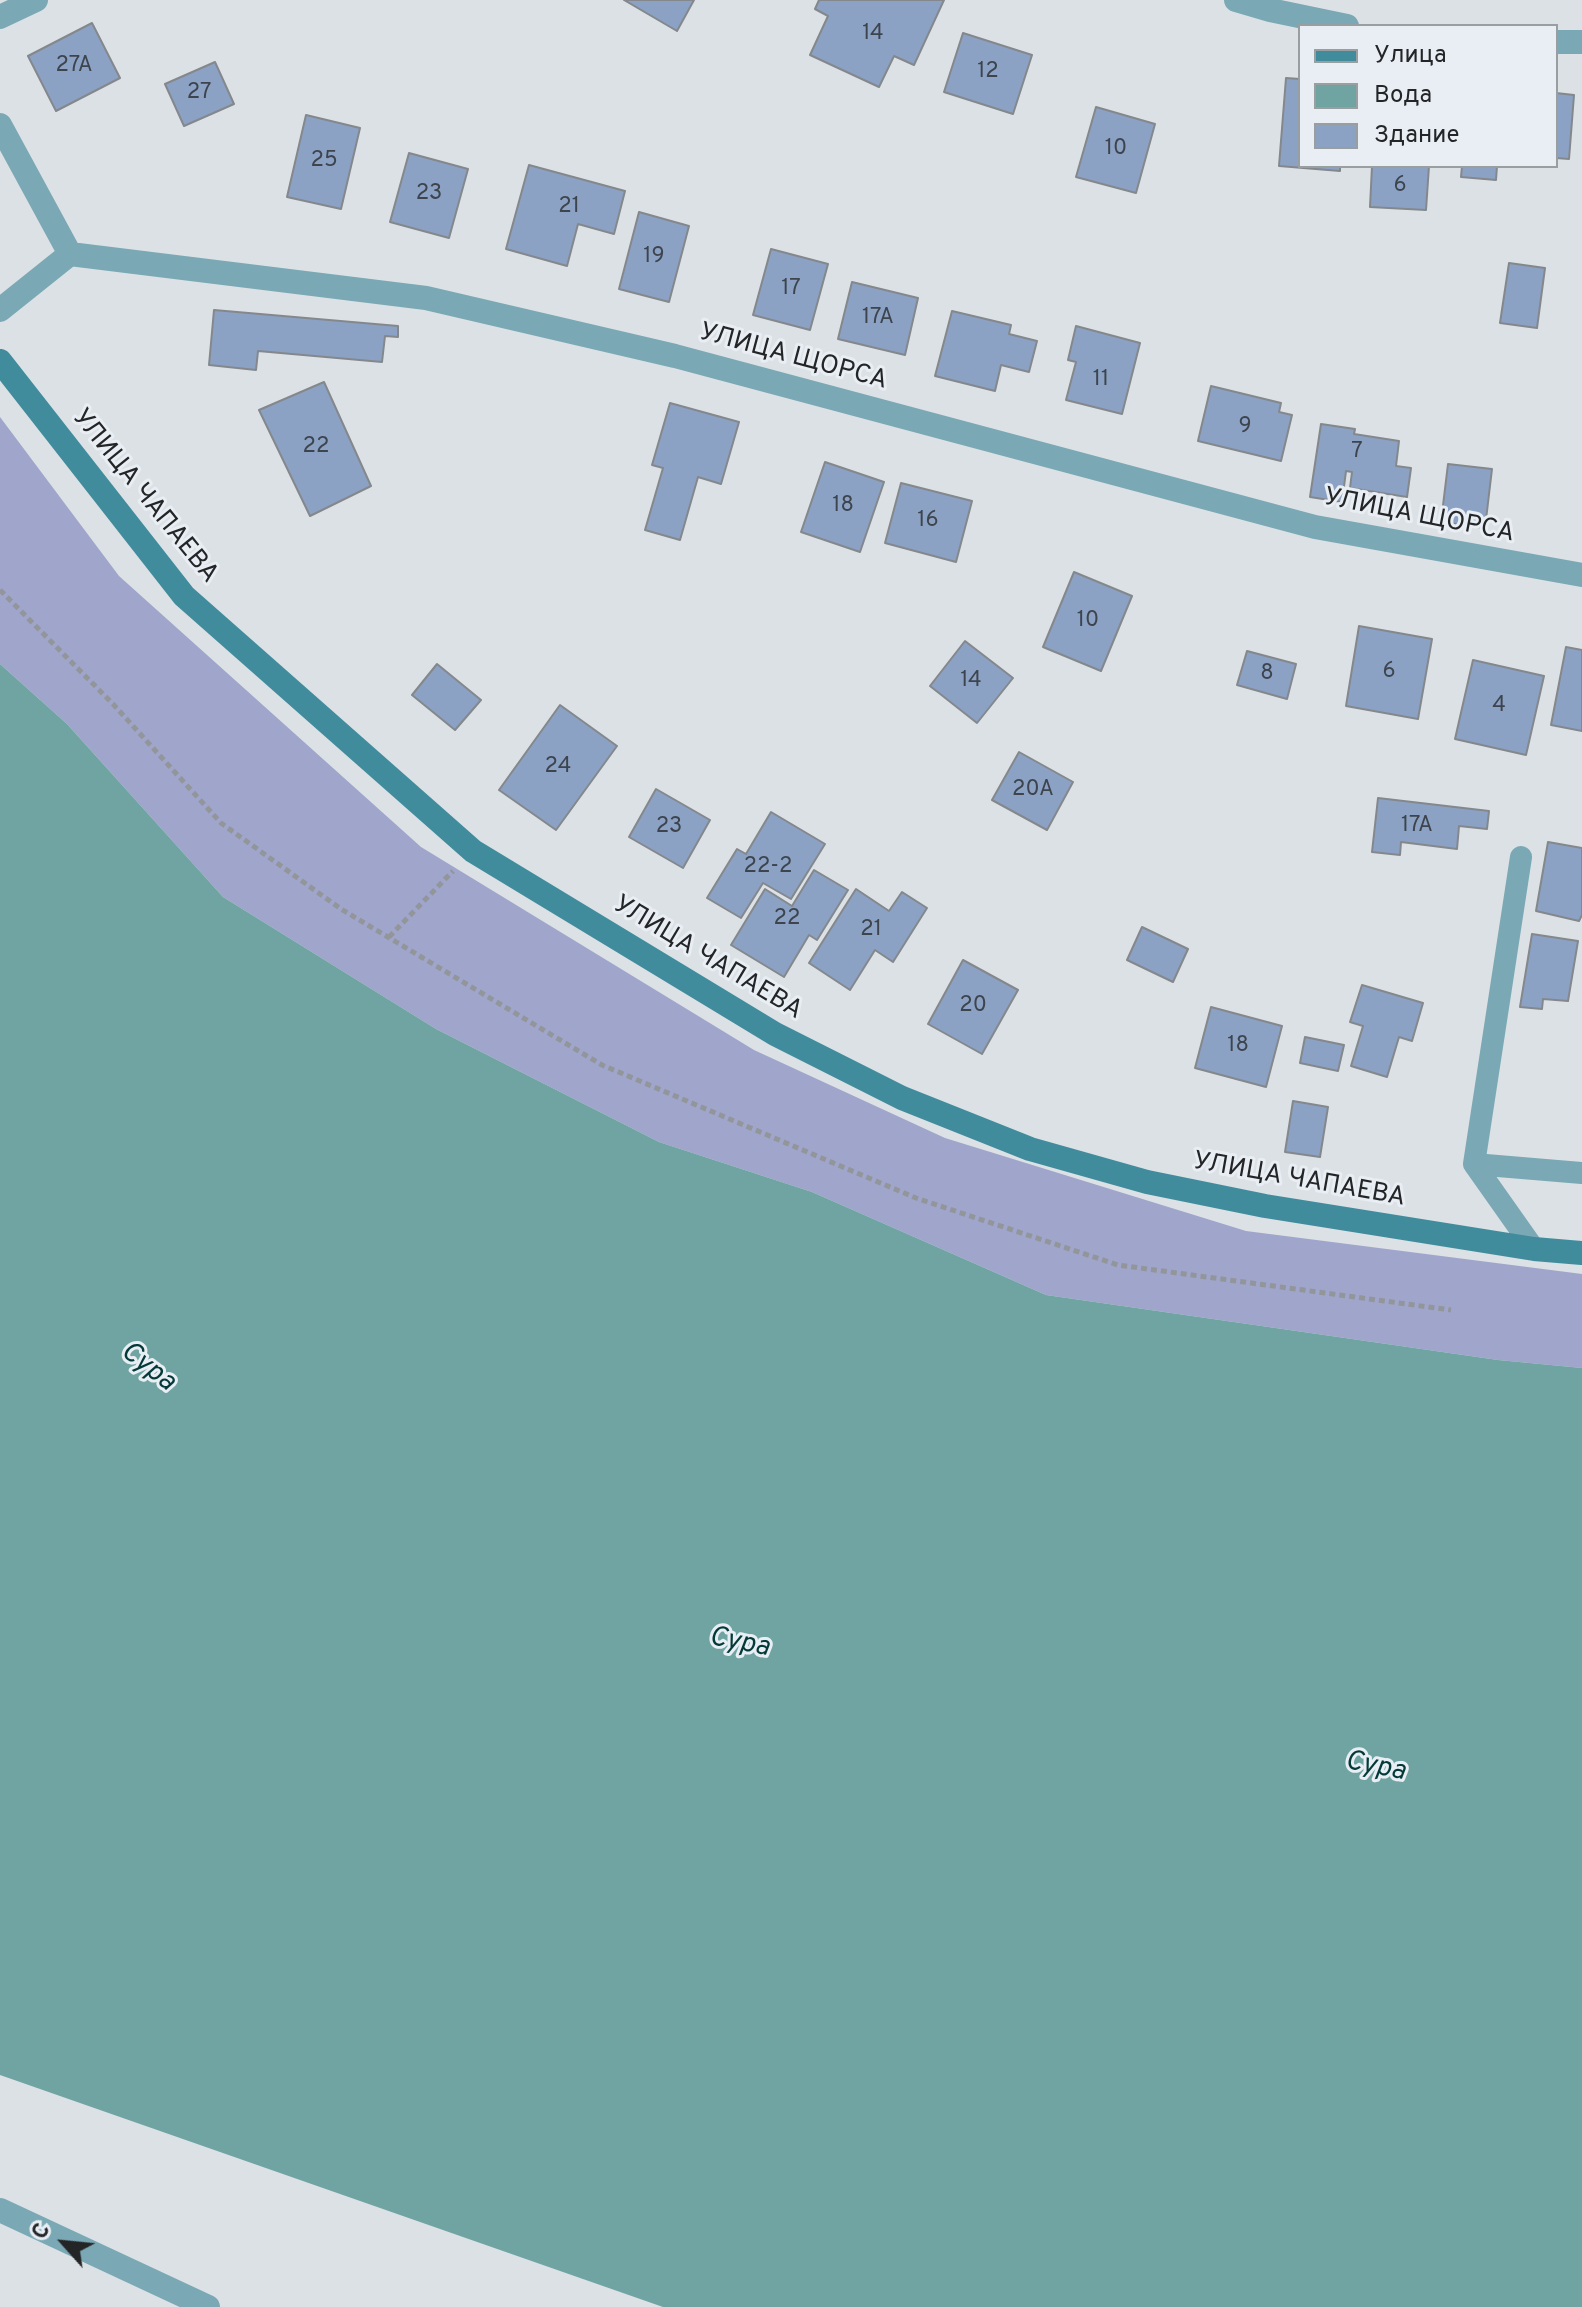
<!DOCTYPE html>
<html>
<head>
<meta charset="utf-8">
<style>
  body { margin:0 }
  #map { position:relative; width:1582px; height:2307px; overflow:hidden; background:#dbe1e5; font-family:Overpass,sans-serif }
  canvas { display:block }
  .legend { position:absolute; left:1298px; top:24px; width:260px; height:144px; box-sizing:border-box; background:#e8eef3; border:2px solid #999ea1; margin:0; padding:10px 14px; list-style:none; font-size:24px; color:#232527 }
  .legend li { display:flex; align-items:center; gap:16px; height:40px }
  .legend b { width:40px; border:2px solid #999ea1 }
  .north { position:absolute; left:24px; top:2203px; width:80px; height:80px; -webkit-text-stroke:6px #e8eef3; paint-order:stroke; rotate:297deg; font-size:22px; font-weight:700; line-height:32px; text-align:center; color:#232527 }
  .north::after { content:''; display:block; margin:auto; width:28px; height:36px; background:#232527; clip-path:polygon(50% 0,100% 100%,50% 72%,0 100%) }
</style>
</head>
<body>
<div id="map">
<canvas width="1582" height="2307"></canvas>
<ul class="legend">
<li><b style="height:10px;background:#408c9d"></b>Улица</li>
<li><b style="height:22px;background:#6fa4a2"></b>Вода</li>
<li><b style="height:22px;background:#8ba2c4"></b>Здание</li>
</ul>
<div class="north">С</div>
</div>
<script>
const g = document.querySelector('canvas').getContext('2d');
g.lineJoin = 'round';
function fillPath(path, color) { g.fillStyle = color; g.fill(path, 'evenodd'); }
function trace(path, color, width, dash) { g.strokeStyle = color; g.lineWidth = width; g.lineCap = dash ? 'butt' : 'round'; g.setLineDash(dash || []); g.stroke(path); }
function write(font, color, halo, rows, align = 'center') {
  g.font = font + ' Overpass,sans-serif'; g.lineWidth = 6; g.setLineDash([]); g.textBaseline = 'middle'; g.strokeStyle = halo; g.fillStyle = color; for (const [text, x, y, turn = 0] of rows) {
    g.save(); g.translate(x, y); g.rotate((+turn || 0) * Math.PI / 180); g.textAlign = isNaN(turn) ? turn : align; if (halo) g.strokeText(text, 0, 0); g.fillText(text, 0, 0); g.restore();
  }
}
const forest = new Path2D(`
  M0 417 119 576 421 847 754 1050 945 1138 1246 1231 1582 1274V1368L1498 1360 1046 1295 812 1192 659 1142 436 1029 223 897 67 724 0 664Z`);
const water = new Path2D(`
  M0 664 67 724 223 897 436 1029 659 1142 812 1192 1046 1295 1498 1360 1582 1368V2307H663L0 2075Z`);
const building = new Path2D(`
  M624 0H694L677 31Z
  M819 0H944L914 65 894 56 879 87 810 55 828 16 815 9Z
  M92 23 120 78 56 111 28 56Z
  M963 33 1032 55 1013 114 944 92Z
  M215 62 234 104 184 126 165 84Z
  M1286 78 1300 79V166H1340V171L1279 166Z
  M1556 93 1574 95 1569 159 1556 158Z
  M1096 107 1155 124 1136 193 1076 177Z
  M306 115 360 128 341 209 287 197Z
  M409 153 468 169 449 238 390 222Z
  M529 165 625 191 614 234 578 224 567 266 506 249Z
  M1372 166H1429L1426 210 1370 207Z
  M1462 166H1497L1496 180 1461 177Z
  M639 212 689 226 669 302 619 289Z
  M771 249 828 264 810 330 753 315Z
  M1509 263 1545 268 1537 328 1500 323Z
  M852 282 918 298 905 355 838 339Z
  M214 310 398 326V337L385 336 382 362 258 351 256 370 209 365Z
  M952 311 1011 325 1009 334 1037 341 1029 372 1001 365 995 391 935 376Z
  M1076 326 1140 343 1122 414 1066 400 1076 362 1068 360Z
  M324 382 371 486 310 516 259 410Z
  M1211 386 1281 403 1279 412 1292 415 1281 461 1198 441Z
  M670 403 739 422 721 484 698 477 680 540 645 530 663 468 652 465Z
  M1321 424 1355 429 1354 434 1399 441 1396 466 1411 468 1407 497 1350 488 1352 472 1346 471 1342 502 1310 497Z
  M825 462 884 482 860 552 801 532Z
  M1448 464 1492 469 1485 528 1441 522Z
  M901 483 972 501 956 562 885 543Z
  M1074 572 1132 596 1101 671 1043 647Z
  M1359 626 1432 639 1418 719 1346 706Z
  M965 641 1013 678 977 723 930 686Z
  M1566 647 1582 650V731L1551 725Z
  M1247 651 1296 664 1287 699 1237 685Z
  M1473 660 1544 676 1526 755 1455 739Z
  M437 664 481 700 455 730 412 695Z
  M560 705 617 746 556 830 499 790Z
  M1019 752 1073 782 1047 830 992 800Z
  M656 789 710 820 683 868 629 837Z
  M1378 798 1489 811 1487 829 1459 826 1457 849 1401 842 1400 855 1372 852Z
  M771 812 825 844 791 899 763 883 741 918 707 898 737 849 746 854Z
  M1548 842 1582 848V915L1579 921 1536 911Z
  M814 870 848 890 817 940 809 935 784 977 731 945 765 889 792 906Z
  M856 889 889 911 902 892 927 908 893 962 875 950 850 990 809 963Z
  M1142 927 1188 949 1173 982 1127 960Z
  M1532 934 1578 941 1568 1001 1543 999 1542 1009 1520 1007Z
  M963 960 1018 990 982 1054 928 1024Z
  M1362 985 1423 1003 1412 1041 1399 1037 1387 1077 1351 1066 1363 1026 1350 1022Z
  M1211 1007 1282 1026 1266 1087 1195 1068Z
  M1305 1037 1344 1045 1338 1071 1300 1063Z
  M1293 1101 1328 1107 1320 1157 1285 1152Z`);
const path = new Path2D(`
  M0 590 113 704 221 823 341 909 602 1065 916 1198 1118 1265 1451 1310
  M389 937 453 871`);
const lane = new Path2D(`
  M1521 857 1474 1164 1534 1249
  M1474 1164 1582 1173`);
const street = new Path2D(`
  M1236 0 1270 10 1347 26
  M0 17 36 0
  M1556 42H1582
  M0 125 70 254
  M0 310 70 254 426 298 675 356 1315 527 1582 575
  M0 2210 208 2307`);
const secondary = new Path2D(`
  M0 361 184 596 473 851 775 1034 902 1098 1030 1149 1147 1182 1265 1206 1534 1249 1582 1253`);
const numberNames = [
  ["14",873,35],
  ["27А",74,67],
  ["12",988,73],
  ["27",199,94],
  ["10",1116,150],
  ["25",324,162],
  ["6",1400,187],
  ["23",429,195],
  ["21",569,208],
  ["19",654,258],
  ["17",791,290],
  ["17А",878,319],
  ["11",1101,381],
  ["9",1245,428],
  ["22",316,448],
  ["7",1357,453],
  ["18",843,507],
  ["16",928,522],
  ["10",1088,622],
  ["6",1389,673],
  ["8",1267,675],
  ["14",971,682],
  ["4",1499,707],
  ["24",558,768],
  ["20А",1033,791],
  ["17А",1417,827],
  ["23",669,828],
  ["22-2",768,868],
  ["22",787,920],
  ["21",871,931],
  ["20",973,1007],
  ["18",1238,1047]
];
const streetNames = [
  ["УЛИЦА ЩОРСА",793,358,15],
  ["УЛИЦА ЧАПАЕВА",144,497,51],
  ["УЛИЦА ЩОРСА",1419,517,11],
  ["УЛИЦА ЧАПАЕВА",707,959,31],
  ["УЛИЦА ЧАПАЕВА",1299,1181,10]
];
const waterNames = [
  ["Сура",147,1368,38],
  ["Сура",739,1644,11],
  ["Сура",1375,1768,11]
];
fillPath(forest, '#a0a5cb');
fillPath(water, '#6fa4a2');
fillPath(building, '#8ba2c4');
trace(building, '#84888d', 2);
trace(path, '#92969a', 5, [6, 4]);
trace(lane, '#7aa8b4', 22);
trace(street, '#7aa8b4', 24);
trace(secondary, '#408c9d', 24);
write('22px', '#3d444e', null, numberNames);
write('26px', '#232527', '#e8eef3', streetNames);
write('italic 28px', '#033938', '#e8eef3', waterNames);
</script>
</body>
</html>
